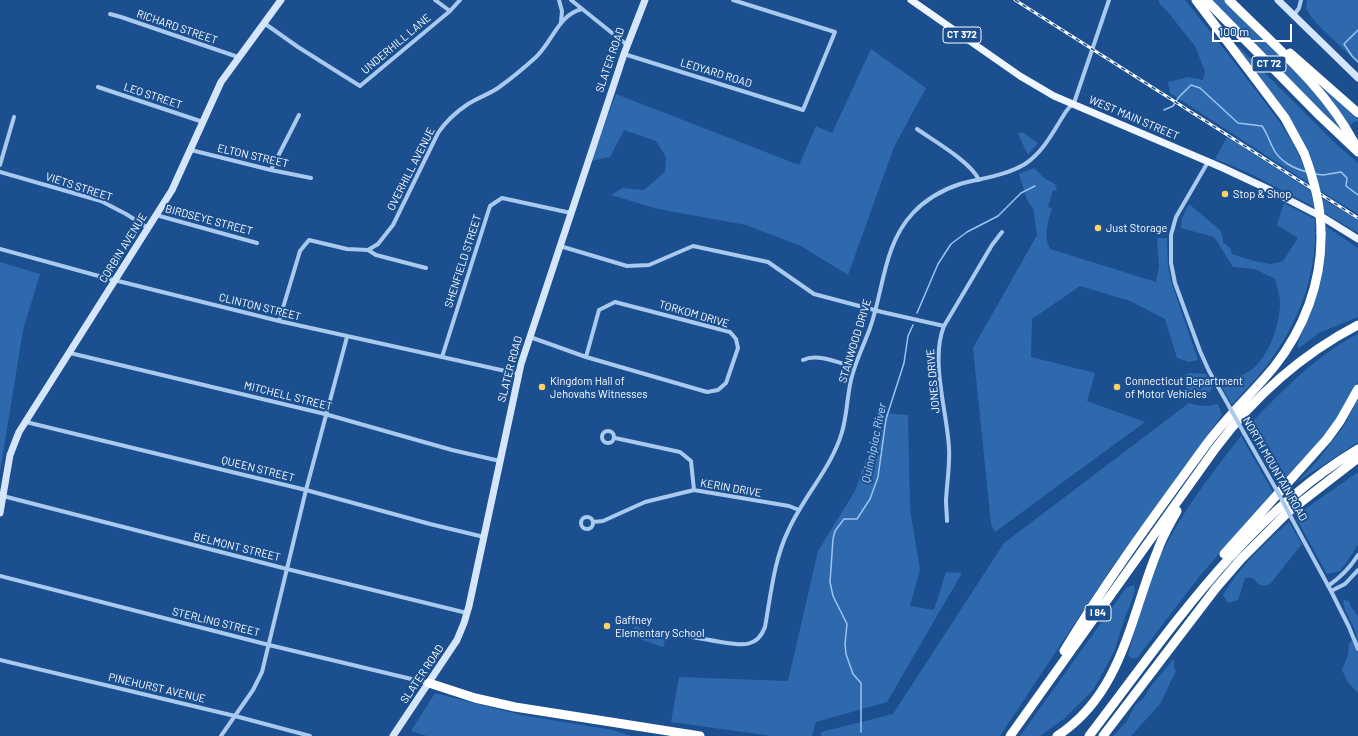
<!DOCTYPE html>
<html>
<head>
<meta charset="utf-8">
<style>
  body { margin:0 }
  #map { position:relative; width:1358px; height:736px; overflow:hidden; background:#1b4f8f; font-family:Barlow,sans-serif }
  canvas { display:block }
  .scale { position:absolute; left:1212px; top:24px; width:80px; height:18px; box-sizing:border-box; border:2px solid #fff; border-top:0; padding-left:5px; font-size:12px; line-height:14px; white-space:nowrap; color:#fff; -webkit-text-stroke:3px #1b4f8f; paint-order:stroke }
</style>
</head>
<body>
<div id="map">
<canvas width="1358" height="736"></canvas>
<div class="scale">100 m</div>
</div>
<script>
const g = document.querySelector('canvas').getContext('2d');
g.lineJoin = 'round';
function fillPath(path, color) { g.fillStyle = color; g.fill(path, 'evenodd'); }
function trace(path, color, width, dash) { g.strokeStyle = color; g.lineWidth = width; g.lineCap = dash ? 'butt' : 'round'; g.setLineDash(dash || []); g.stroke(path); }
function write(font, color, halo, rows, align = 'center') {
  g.font = font + ' Barlow,sans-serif'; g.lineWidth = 4; g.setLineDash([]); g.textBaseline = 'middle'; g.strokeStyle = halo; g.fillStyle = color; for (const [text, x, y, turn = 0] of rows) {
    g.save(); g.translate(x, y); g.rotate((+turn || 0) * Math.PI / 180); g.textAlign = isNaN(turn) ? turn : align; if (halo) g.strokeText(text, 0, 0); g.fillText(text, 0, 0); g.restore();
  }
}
const green = new Path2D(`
  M1158 0H1185C1206 26 1227 53 1247 79 1274 114 1297 141 1310 184L1170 93 1168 82 1189 77 1203 80 1205 72 1195 46 1167 11 1160 4Z
  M1211 0H1225L1297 73 1318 97 1342 129H1340Z
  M1307 0H1358V63L1317 24 1310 15 1306 8Z
  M1236 46 1239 47 1336 144 1358 163V214L1319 190 1314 172Z
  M871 49 926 88 894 147 848 275 801 246 746 225 658 209 611 195 622 188 644 190 665 172 666 157 656 141 624 130 610 157 591 161 616 94 799 165 816 126 832 133Z
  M1322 87 1358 119V123L1356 121 1349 126 1323 91Z
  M1022 132 1038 143 1028 155 1018 134Z
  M1227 137 1311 191 1314 207 1247 172 1215 159Z
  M1034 168 1044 178 1055 184 1057 191 1053 190 1048 207 1052 208C1048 222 1043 236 1050 249L1156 282 1159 267 1157 238H1167L1168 267 1171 281 1198 360 1189 362 1177 358 1165 319 1130 301 1080 286 1032 319 1031 357 1095 373 1087 401 1145 422 995 532 991 524 973 348 1037 235 1033 208 1027 200 1019 174Z
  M1320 197 1358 220V233L1323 212Z
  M1284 203 1315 219C1318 269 1301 318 1272 358 1261 375 1246 389 1232 405L1218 380C1229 378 1242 377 1251 370 1269 356 1278 329 1280 306 1281 298 1277 287 1275 279L1255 269 1233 267 1214 237 1181 228 1182 218 1189 204 1220 230 1223 238V242L1230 248 1232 254 1254 261 1271 264 1283 261 1298 238 1277 225Z
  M1324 225 1358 248V317L1319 333 1299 348 1297 346C1314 308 1317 266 1324 225Z
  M0 262 40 274 23 330 0 472Z
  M1358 334V381L1350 398 1337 421 1280 488 1246 428C1280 394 1314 356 1358 334Z
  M1189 373 1206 374 1213 388C1200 406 1180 391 1185 375Z
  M1358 398V442L1296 483 1318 460 1344 426Z
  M1189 403C1199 406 1208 407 1218 404L1222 415 1110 570 1000 736H821V732L893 714 1004 543Z
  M882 413 908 415 910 509 920 570 910 606 934 610 946 572 962 573 887 702 816 722 812 736H772L671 722 679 677 788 681 818 551 855 491Z
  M1241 436 1274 494 1233 538 1199 577 1137 658H1131L1128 655C1137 623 1147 583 1162 553 1182 511 1212 473 1241 436Z
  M1358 472V544L1353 553 1340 571 1327 574 1295 516Z
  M1289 522 1302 544 1270 584 1264 586 1258 584 1253 578H1245L1238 600 1228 603 1223 595C1240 566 1264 544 1289 522Z
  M1134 585 1135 591 1131 603 1125 617 1114 652 1093 690 1065 718 1040 736H1020L1126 588Z
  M1344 600 1349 601 1351 607 1358 616V693L1347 681 1342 670 1348 655 1349 644 1351 641 1355 640 1357 637C1354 623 1345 616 1343 601Z
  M635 626 666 638 663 647 631 636Z
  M1172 660H1174V667L1176 671 1160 704 1131 736H1113L1127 721 1135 705 1144 698 1151 686 1171 662Z
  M435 693 521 715 613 730 631 736H427L411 731Z`);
const stream = new Path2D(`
  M1358 30 1344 44 1352 56 1358 62
  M1164 110 1173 106 1179 97 1191 85 1200 88 1238 123 1262 126C1267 133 1269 140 1273 148 1279 161 1294 169 1308 172
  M1315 174 1323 175 1341 172 1347 178 1346 186 1358 195
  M917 313 938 264 951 244 967 232 998 216 1021 193 1035 186
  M861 732V683L853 674 846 654 845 644 847 624 833 596 830 582 833 539 835 531 844 519H857L870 499 878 477 886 419 904 363 908 336 913 325`);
const street = new Path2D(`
  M435 0 450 11
  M559 0 562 11 561 22
  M571 0 627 45
  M110 14 121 17 238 57
  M1294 15 1299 8 1301 0
  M264 23 298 47 360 86 450 11 460 0
  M624 54 803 110 835 32 733 0
  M98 87 203 122
  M917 129C934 141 971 162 979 180
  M191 150 271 170 311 178
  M1208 162 1176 217 1171 235V263L1175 283 1200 351 1209 371 1230 408
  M0 165 14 117
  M271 170 299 115
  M0 172 101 201 126 214 148 228
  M156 215 257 243
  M560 246 627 266 649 265 693 246 768 262 814 294 882 312 944 326
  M0 249 106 278 279 321 519 374
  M368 250 378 244 393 225 438 133C446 121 456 112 468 104 478 98 489 94 498 88 512 78 524 68 536 57 553 41 558 15 582 9
  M615 302 730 332 736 339 738 348 726 383 718 390 707 392 586 357 599 310Z
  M279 321 300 251 309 240 347 249 368 250 376 255 426 268
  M530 337 586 357
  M70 353 325 414 452 450 500 461
  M442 357 490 206 502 198 571 213
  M803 360C818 353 839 363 854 367
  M26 422 306 490 430 524 484 537
  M602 437a6 6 0 1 1 12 0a6 6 0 1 1-12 0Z
  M1244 433 1276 489
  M615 438 680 452 691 461 694 490
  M3 496 287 569 467 613
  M581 523a6 6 0 1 1 12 0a6 6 0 1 1-12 0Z
  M1292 519 1331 591 1349 627 1358 649
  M947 521C947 514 946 507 946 500 947 482 950 465 949 448 947 410 930 361 944 326L992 245 1002 232
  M593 522 603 521 645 502 694 490 789 506 799 510
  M0 576 269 645 428 683
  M1328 586C1341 577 1350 568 1358 555
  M1331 591 1345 584 1358 570
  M687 636C698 638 709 640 721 642 740 645 757 649 765 627 771 594 774 559 789 529 804 496 832 467 842 432 847 415 847 397 851 380 855 362 864 345 870 328 884 289 883 245 913 213 926 199 942 190 960 184 982 178 1005 176 1025 164 1044 151 1053 132 1065 113 1068 108 1072 105 1075 100L1109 0
  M0 660 235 716 310 736
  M221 736 253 690 262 672 306 490 347 337`);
const secondary = new Path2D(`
  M1278 0 1358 78
  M0 513 10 455 19 432 172 190 221 82 281 0
  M393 736 457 640 464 623 469 606 521 364 624 54 645 0`);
const primary = new Path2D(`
  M911 0 1020 76 1054 96 1223 168 1270 190 1324 218 1358 239`);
const highway = new Path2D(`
  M1196 0 1285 118 1304 153
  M1206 0 1320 116 1358 152
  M1229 0C1274 45 1326 88 1356 146
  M1290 53 1358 113
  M1224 554 1327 439 1340 421 1358 389
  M1064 651C1106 581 1155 515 1203 449 1224 419 1251 395 1274 367 1304 329 1322 282 1321 233
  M429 683 475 698 515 707 700 736
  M1010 736 1215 449C1253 398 1302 354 1358 325
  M1057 736C1122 694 1130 618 1157 552 1162 537 1170 524 1177 511
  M1089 736C1169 632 1243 518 1358 449
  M1103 736 1216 588 1241 559 1287 513 1358 458`);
const rail = new Path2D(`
  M1015 0 1358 218`);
const streetBridge = new Path2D(`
  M1230 408 1244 433
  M1276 489 1292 519`);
const highwayBridge = new Path2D(`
  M1304 153C1314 179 1321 205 1321 233`);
const markers = [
  [1225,194,4,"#ffd166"],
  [1098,228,4,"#ffd166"],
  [542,387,4,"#ffd166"],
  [1117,387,4,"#ffd166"],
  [607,626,4,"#ffd166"]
];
const shields = [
  [962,35,38],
  [1269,64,34],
  [1098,613,26]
];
const shieldNames = [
  ["CT 372",962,35],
  ["CT 72",1269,64],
  ["I 84",1098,613]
];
const streetNames = [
  ["RICHARD STREET",177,27,19],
  ["UNDERHILL LANE",396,44,-40],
  ["SLATER ROAD",610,60,-71],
  ["LEDYARD ROAD",716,73,17],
  ["LEO STREET",153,96,18],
  ["WEST MAIN STREET",1134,118,23],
  ["ELTON STREET",253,156,13],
  ["OVERHILL AVENUE",411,169,-63],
  ["VIETS STREET",79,187,18],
  ["BIRDSEYE STREET",209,220,15],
  ["CORBIN AVENUE",123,248,-58],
  ["SHENFIELD STREET",463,261,-72],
  ["CLINTON STREET",260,307,14],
  ["TORKOM DRIVE",694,314,16],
  ["STANWOOD DRIVE",855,341,-73],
  ["SLATER ROAD",510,369,-75],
  ["JONES DRIVE",933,381,-95],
  ["MITCHELL STREET",288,396,14],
  ["QUEEN STREET",258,469,14],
  ["NORTH MOUNTAIN ROAD",1275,469,60],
  ["KERIN DRIVE",731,488,10],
  ["BELMONT STREET",237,547,14],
  ["STERLING STREET",216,622,14],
  ["SLATER ROAD",422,674,-56],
  ["PINEHURST AVENUE",157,688,13]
];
const poiNames = [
  ["Stop & Shop",1233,194],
  ["Just Storage",1106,228],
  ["Kingdom Hall of",550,381],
  ["Jehovahs Witnesses",550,394],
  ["Connecticut Department",1125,381],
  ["of Motor Vehicles",1125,394],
  ["Gaffney",615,620],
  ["Elementary School",615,633]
];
const waterNames = [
  ["Quinnipiac River",874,443,-78]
];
fillPath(green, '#2e69ad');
trace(stream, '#9cc4f0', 1.5);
trace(street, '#a9c9ee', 4);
trace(secondary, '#d6e6fa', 7);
trace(primary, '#f0f6ff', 7);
trace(highway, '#fff', 9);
trace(rail, '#fff', 3);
trace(rail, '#1b4f8f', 1.5, [4.5]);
trace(streetBridge, '#a9c9ee', 4);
trace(highwayBridge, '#fff', 9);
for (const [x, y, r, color] of markers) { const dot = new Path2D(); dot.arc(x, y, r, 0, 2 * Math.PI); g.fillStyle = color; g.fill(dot); trace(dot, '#1b4f8f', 1.5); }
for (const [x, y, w] of shields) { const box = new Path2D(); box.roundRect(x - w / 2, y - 8, w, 16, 3); g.fillStyle = '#1b4f8f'; g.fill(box); trace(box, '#fff', 1); }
write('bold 10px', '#fff', null, shieldNames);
write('11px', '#fff', '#1b4f8f', streetNames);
write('11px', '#fff', '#1b4f8f', poiNames, 'left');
write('italic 12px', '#b5d3f5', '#1b4f8f', waterNames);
</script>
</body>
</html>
